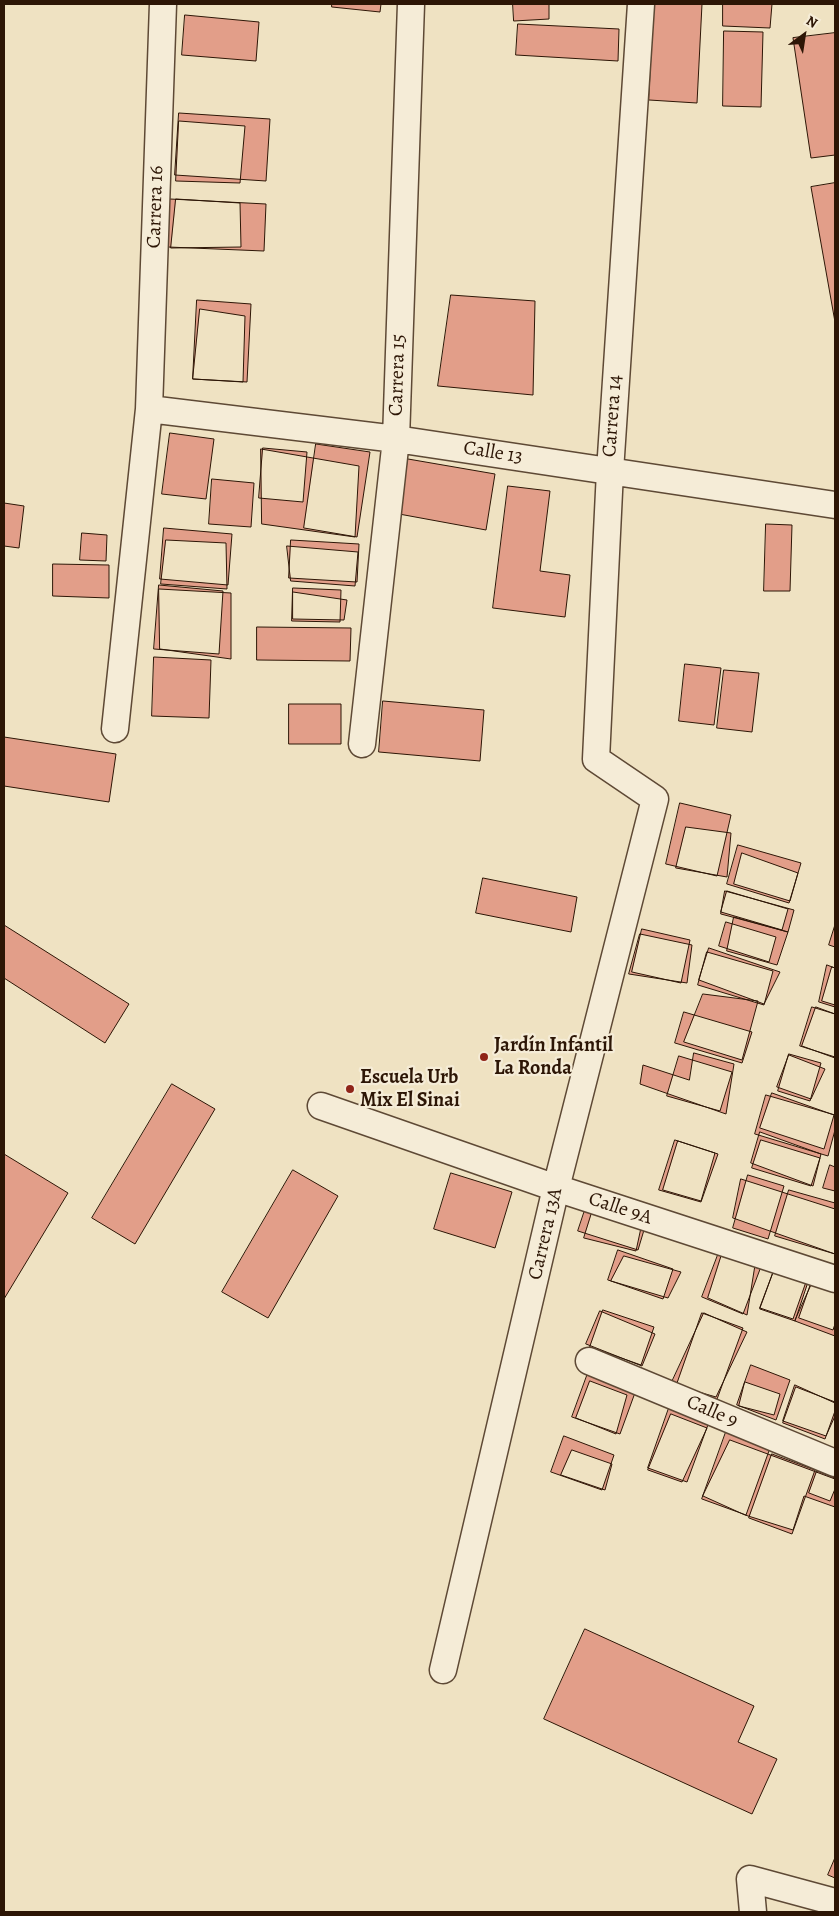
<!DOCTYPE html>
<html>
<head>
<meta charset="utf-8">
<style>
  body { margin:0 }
  #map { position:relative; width:839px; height:1916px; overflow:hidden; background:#efe2c2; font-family:Alegreya,serif }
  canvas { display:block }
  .frame { position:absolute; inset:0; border:5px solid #2d1606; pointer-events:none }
  .north { position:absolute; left:779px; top:10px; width:50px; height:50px; -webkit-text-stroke:4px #f5ecd7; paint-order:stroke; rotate:31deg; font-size:14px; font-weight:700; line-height:20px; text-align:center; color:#2d1606 }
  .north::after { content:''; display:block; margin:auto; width:18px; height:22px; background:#2d1606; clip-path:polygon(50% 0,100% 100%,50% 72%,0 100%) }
</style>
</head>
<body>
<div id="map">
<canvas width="839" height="1916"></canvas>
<div class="frame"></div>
<div class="north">N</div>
</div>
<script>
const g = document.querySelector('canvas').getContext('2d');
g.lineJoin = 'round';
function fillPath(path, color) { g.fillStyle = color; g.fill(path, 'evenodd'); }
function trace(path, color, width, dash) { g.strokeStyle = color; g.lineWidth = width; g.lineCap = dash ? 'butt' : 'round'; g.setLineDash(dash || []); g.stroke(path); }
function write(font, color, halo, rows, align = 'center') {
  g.font = font + ' Alegreya,serif'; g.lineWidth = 4.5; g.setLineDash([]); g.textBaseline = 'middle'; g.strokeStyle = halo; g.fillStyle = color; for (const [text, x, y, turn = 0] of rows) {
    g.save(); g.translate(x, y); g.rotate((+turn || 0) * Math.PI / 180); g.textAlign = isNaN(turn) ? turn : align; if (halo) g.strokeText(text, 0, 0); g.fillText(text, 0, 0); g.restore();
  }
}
const building = new Path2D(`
  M332 4H381L380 12 332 7Z
  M513 4H549V19L514 21Z
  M654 4H702L697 103 649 100Z
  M723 4H772L770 28 723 26Z
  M185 15 259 22 256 61 182 55Z
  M518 24 619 29 618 61 516 55Z
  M724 31 763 32 761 107 723 106Z
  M835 33V155L811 158 793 38Z
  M179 113 270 119 266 181 175 175Z
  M179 121 245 126 240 183 176 181Z
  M835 183V322L811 187Z
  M170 199 266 204 264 251 168 247Z
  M176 199 240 203 241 247 171 248Z
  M451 295 535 301 533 395 438 386Z
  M197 300 251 304 247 382 193 379Z
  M200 309 245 316 243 382 193 379Z
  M170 433 214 439 206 499 162 494Z
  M316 444 370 452 357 537 304 528Z
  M263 448 307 452 303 502 259 498Z
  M261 449 359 466 355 537 262 524Z
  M408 459 495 474 486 530 399 514Z
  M212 479 254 483 251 527 209 524Z
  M508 486 550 491 540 571 570 575 565 617 493 608Z
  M4 503 24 506 19 548 4 546Z
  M766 524 792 525 790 591H764Z
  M164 528 232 534 228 585 160 579Z
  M82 533 107 535 106 561 80 560Z
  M166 540 226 543 227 589 161 584Z
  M291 540 359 544 357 582 289 578Z
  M287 546 358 552 355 586 291 581Z
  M53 564 109 565V598L53 596Z
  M159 585 223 591 219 654 154 649Z
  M293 588 341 590 340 622 292 621Z
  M159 589 231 593V659L160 649Z
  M293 592 347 600 344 620 293 619Z
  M257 627 351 628 350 661 257 660Z
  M154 657 211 660 209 718 152 716Z
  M685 664 721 668 714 725 679 721Z
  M724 670 759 673 752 732 717 728Z
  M383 701 484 710 480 761 379 752Z
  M289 704H341V744H289Z
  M4 737 116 754 109 802 4 786Z
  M680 803 731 815 717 876 666 864Z
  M686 827 731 833 727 877 676 868Z
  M738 845 801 863 789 903 727 884Z
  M742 853 798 873 790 901 734 884Z
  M483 878 577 897 571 932 476 913Z
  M725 891 794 910 788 932 721 914Z
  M727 891 788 909 782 930 721 912Z
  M734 917 788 932 777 965 727 951Z
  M726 922 776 937 769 962 719 946Z
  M4 925 129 1004 105 1043 4 978Z
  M835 925V947L829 945Z
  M642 929 690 940 681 983 632 972Z
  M640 934 692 945 687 983 629 974Z
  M709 948 780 972 764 1004 699 980Z
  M707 952 773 971 764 1005 698 985Z
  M827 965 835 968V1007L819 1002Z
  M832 967 835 968V1005L822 1001Z
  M703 994 758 1001 742 1060 684 1042Z
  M812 1007 835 1014V1057L800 1046Z
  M816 1007 835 1014V1058L802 1046Z
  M684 1012 752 1032 742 1063 675 1043Z
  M694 1053 734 1064 726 1114 640 1084 643 1065 689 1080Z
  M789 1054 821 1063 810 1101 778 1091Z
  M789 1055 825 1069 811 1099 777 1087Z
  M679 1056 732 1072 720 1111 667 1096Z
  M172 1084 215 1109 135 1244 92 1218Z
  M772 1093 834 1115 824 1149 760 1128Z
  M766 1095 835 1115V1130L828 1156 755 1134Z
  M760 1132 821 1154 813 1186 751 1163Z
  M675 1140 718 1154 701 1202 659 1190Z
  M761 1140 820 1158 811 1186 752 1168Z
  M678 1141 715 1153 701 1201 663 1190Z
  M4 1154 68 1193 4 1299Z
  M830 1165 835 1167V1191L823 1188Z
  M293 1170 338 1196 268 1318 222 1292Z
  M451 1173 512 1192 495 1248 434 1229Z
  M748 1175 784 1186 768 1239 733 1228Z
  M741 1179 835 1209V1254L733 1218Z
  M789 1190 835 1203V1254L775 1236Z
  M588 1201 647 1220 638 1250 578 1231Z
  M594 1206 642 1223 636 1251 584 1238Z
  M721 1247 762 1264 743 1314 702 1297Z
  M618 1250 673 1269 663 1299 608 1280Z
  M723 1251 755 1265 747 1315 708 1298Z
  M624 1256 681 1272 668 1298 611 1281Z
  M775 1268 808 1282 795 1321 760 1309Z
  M775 1268 807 1279 793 1319 760 1308Z
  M814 1279 835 1289V1336L795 1321Z
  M812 1281 835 1290V1324L833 1330 799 1318Z
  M603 1310 654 1327 641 1365 590 1347Z
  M600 1311 655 1334 642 1366 586 1344Z
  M702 1313 743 1328 716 1402 676 1387Z
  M704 1313 747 1332 716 1397 671 1384Z
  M751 1365 790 1380 776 1420 737 1405Z
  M588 1373 636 1390 620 1434 572 1417Z
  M590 1381 627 1395 616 1434 576 1418Z
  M745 1382 780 1394 774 1415 739 1406Z
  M795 1385 835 1403V1416L826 1436 783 1421Z
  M796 1387 835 1402V1411L825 1439 783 1423Z
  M669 1408 709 1422 687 1482 648 1468Z
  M671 1414 707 1428 682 1482 648 1470Z
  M726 1432 770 1448 746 1515 702 1499Z
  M564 1436 614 1455 602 1490 551 1472Z
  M730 1440 835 1479V1507L804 1496 793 1530 745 1515 703 1496Z
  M572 1450 612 1464 605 1490 561 1475Z
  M772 1454 815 1470 792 1534 749 1518Z
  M817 1471 835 1478V1489L830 1501 809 1493Z
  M585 1629 754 1706 738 1742 777 1759 752 1814 544 1719Z
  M835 1858V1878L828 1875Z`);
const minor = new Path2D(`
  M149 409 396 439 835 505
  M115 729 149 409 163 4
  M362 744 396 439 411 4
  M321 1106 556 1188 835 1279
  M589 1361 835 1463
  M443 1670 556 1188 655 799 596 759 610 471 641 4
  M753 1912 750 1879 835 1902`);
const markers = [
  [484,1057,5,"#8f2418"],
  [350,1089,5,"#8f2418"]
];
const streetNames = [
  ["Carrera 16",156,207,-88],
  ["Carrera 15",398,375,-88],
  ["Carrera 14",613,416,-86],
  ["Calle 13",493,453,9],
  ["Calle 9A",620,1209,18],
  ["Carrera 13A",546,1234,-77],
  ["Calle 9",712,1412,23]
];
const poiNames = [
  ["Jardín Infantil",494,1046],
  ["La Ronda",494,1069],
  ["Escuela Urb",360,1078],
  ["Mix El Sinai",360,1101]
];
fillPath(building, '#e29e89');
trace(building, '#2d1606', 1);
trace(minor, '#5e4935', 29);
trace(minor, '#f5ecd7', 26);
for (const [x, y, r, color] of markers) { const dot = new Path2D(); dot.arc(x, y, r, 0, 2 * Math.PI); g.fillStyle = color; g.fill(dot); trace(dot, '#f5ecd7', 2); }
write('20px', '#2d1606', '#f5ecd7', streetNames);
write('bold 20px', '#2d1606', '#f5ecd7', poiNames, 'left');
</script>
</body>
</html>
